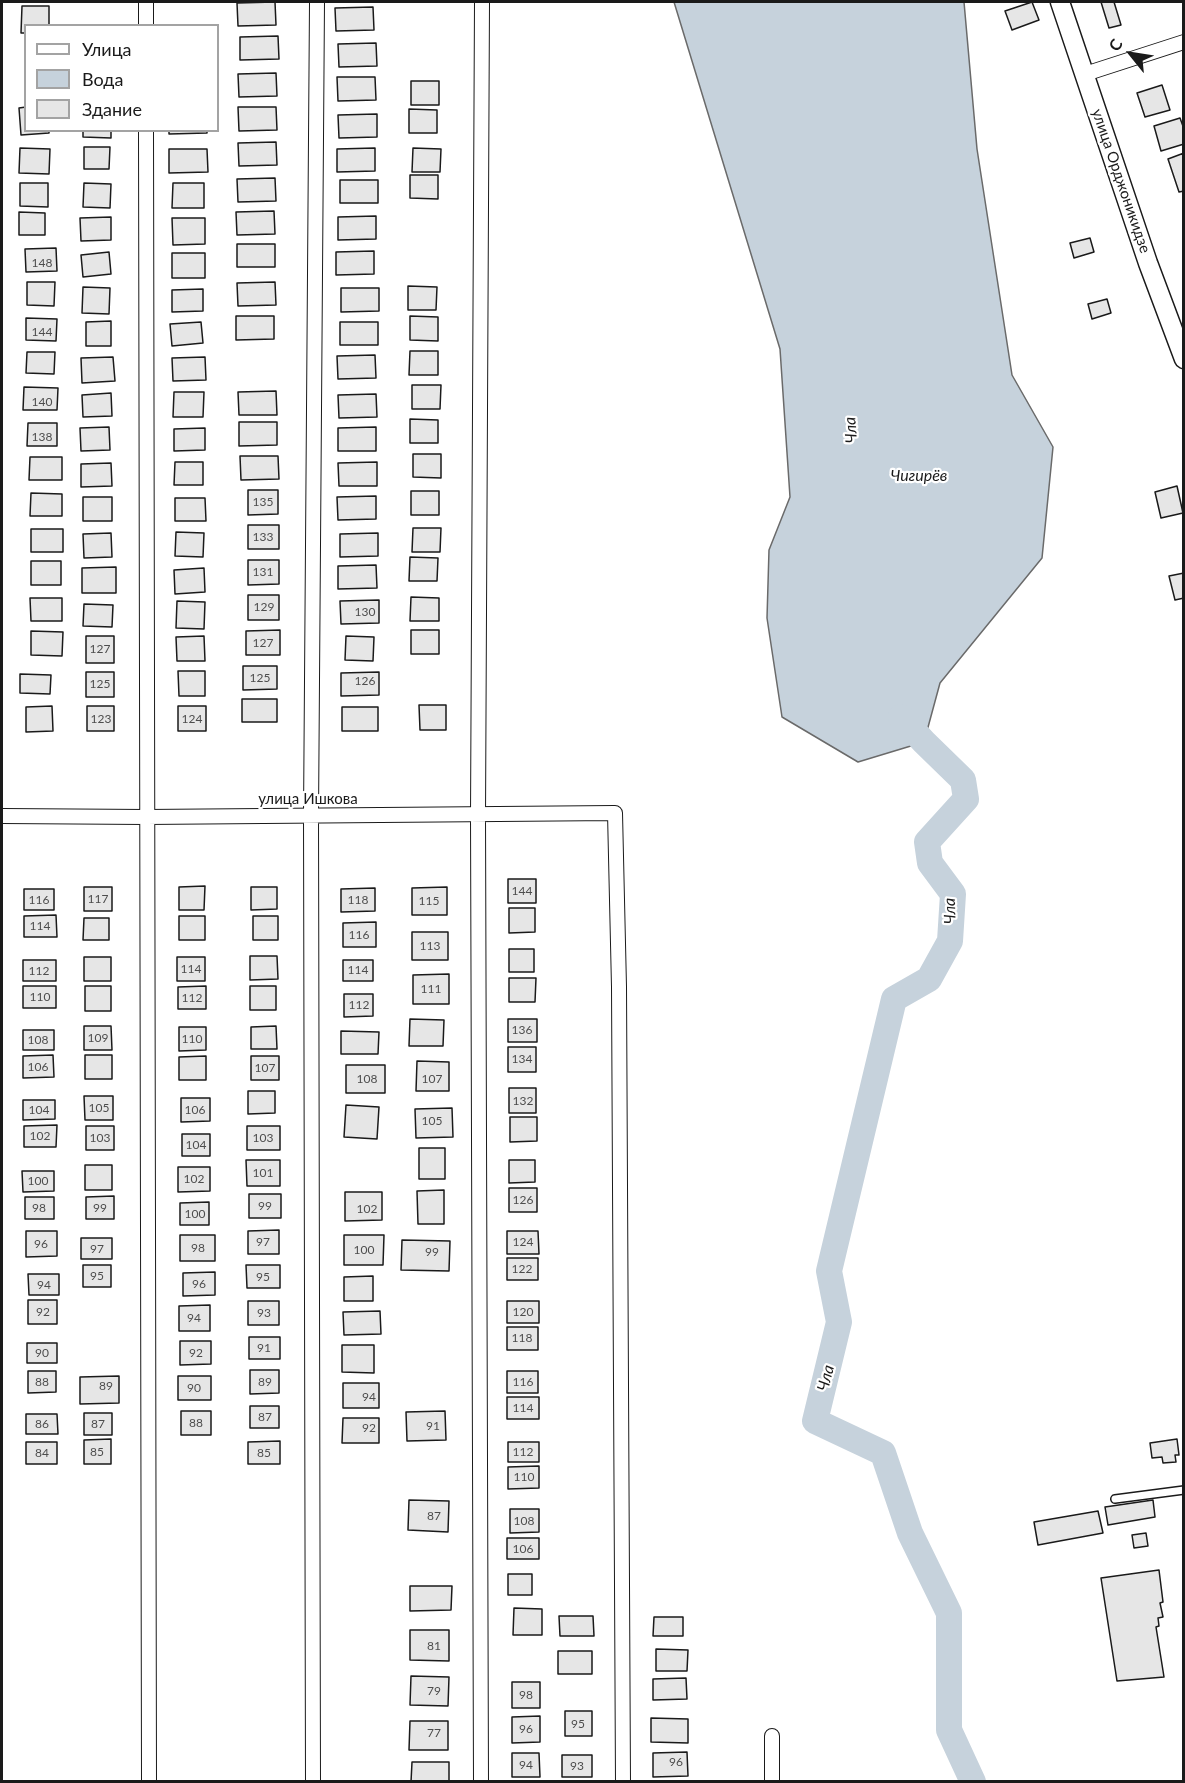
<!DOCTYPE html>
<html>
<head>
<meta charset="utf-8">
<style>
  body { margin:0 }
  #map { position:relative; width:1185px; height:1783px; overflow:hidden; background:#fff; font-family:Lato,sans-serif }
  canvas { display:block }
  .frame { position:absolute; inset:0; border:3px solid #1a1a1a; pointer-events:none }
  .legend { position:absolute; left:24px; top:24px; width:195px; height:108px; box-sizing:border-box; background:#fff; border:2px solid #a3a3a3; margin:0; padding:8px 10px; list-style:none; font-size:18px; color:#1a1a1a }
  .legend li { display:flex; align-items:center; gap:12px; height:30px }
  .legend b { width:30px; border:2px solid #a3a3a3 }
  .north { position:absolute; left:1101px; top:24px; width:60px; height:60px; -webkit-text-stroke:4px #fff; paint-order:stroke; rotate:300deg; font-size:16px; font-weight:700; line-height:24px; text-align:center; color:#1a1a1a }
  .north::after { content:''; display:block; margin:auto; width:21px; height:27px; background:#1a1a1a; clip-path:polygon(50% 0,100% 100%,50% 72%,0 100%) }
</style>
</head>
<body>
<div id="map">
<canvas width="1185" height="1783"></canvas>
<div class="frame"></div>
<ul class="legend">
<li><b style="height:8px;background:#fff"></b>Улица</li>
<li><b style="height:16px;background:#c6d2dc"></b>Вода</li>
<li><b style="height:16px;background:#e6e6e6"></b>Здание</li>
</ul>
<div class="north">С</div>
</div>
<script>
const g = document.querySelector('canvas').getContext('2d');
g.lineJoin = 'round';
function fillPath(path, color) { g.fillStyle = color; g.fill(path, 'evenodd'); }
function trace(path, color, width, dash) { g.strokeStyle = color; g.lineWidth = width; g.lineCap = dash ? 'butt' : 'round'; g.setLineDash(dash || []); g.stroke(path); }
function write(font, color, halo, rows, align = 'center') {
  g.font = font + ' Lato,sans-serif'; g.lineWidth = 4.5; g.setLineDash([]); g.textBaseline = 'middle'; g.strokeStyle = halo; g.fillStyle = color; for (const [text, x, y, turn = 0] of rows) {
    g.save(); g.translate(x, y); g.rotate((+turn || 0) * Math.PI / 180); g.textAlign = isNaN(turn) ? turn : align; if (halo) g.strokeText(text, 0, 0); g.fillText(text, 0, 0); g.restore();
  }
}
const water = new Path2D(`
  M674 2H964L977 149 1012 375 1053 447 1042 558 940 683 924 742 858 762 782 717 767 618 769 550 790 497 780 349Z`);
const river = new Path2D(`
  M901 717 924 742 963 780 966 799 927 842 930 863 953 894 950 941 929 979 894 999 829 1271 839 1322 815 1421 883 1453 910 1533 949 1613V1730L973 1782`);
const building = new Path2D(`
  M275 2 276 25 238 26 237 3Z
  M1032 2 1039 20 1012 30 1005 11Z
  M1101 2H1114L1121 25 1109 28Z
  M22 6H49V26H26V33H21Z
  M373 7 374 30 336 31 335 8Z
  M278 36 279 59 240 60V37Z
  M376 43 377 66 339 67 338 44Z
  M276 73 277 96 239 97 238 74Z
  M337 77H375L376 100 338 101Z
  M411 81H439V105H411Z
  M1162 85 1170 110 1145 117 1137 93Z
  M26 107V130H49V133L21 135 19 108Z
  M238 107H276L277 130 239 131Z
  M409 109 437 110V133H409Z
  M377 114V137L339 138 338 115Z
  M1180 118 1184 129V144L1161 151 1154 126Z
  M83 130H111V138L83 137Z
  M169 130H207V133L169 134Z
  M276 142 277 165 239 166 238 143Z
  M84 147H110L109 169H84Z
  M20 148 50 149 49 174 19 173Z
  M375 148V171L337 172V149Z
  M413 148 441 149 440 172H412Z
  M169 149H207L208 172 169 173Z
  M1184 153V191L1179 192 1168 159Z
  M410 175H438V199L410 198Z
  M275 178 276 201 238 202 237 179Z
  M340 180H378V203H340Z
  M20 183H48V207L20 206Z
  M84 183 111 184 110 208 83 207Z
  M173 183H204V208H172Z
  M274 211 275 234 237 235 236 212Z
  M19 212 45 213V235H19Z
  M376 216V239L338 240V217Z
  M111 217V240L81 241 80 218Z
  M172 218H205V244L173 245Z
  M1090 238 1094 252 1074 258 1070 243Z
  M237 244H275V267H237Z
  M56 248 57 271 26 272 25 249Z
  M374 251V274L336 275V252Z
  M109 252 111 274 83 277 81 255Z
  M172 253H205V278H172Z
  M27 282H55L54 306 27 305Z
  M275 282 276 305 238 306 237 283Z
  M408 286 437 287 436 310H408Z
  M83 287 110 288 109 314 82 313Z
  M341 288H379V311L341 312Z
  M203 289V311L172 312V290Z
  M1107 299 1111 313 1092 319 1088 304Z
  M236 316H274V339L236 340Z
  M410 316 438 317V341L410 340Z
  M26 318 57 319 56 341 26 340Z
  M111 321V346H86V322Z
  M201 322 203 343 172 346 170 324Z
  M340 322H378V345H340Z
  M410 351H438V375H409Z
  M27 352H55L54 374 26 373Z
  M375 355 376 378 338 379 337 356Z
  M113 357 115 381 82 383 81 358Z
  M205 357 206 380 173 381 172 358Z
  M412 385H441L440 409H412Z
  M24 387 58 388 57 410H23Z
  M276 391 277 415H239L238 392Z
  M174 392H204L203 417H173Z
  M111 393 112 416 83 417 82 395Z
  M376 394 377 417 339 418 338 395Z
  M410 419 438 420V443H410Z
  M239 422H277V445L239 446Z
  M28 423H57V446H27Z
  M109 427 110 450 81 451 80 428Z
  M376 427V451H338V428Z
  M205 428V450L174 451V429Z
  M413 454H441V478L413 477Z
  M240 456H278L279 479 241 480Z
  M30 457H62V480H29Z
  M175 462H203V485H174Z
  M377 462V486H339L338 463Z
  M111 463 112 486 81 487V464Z
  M1177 486 1183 513 1161 518 1155 492Z
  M248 490H278V514L248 515Z
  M411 491H439V515H411Z
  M31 493 62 494V516H30Z
  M376 496V519L338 520 337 497Z
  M83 497H112V521H83Z
  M175 498H205L206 521H175Z
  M248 525H279V549H248Z
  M413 528H441L440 552H412Z
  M31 529H63V552H31Z
  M176 532 204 533 203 557 175 556Z
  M111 533 112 557 84 558 83 534Z
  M378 533V556L340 557V534Z
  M410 557 438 558 437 581H409Z
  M248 560H279V584L248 585Z
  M31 561H61V585H31Z
  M376 565 377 588 338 589V566Z
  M116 567V593H82V568Z
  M204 568 205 592 175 594 174 570Z
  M1184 573V598L1175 600 1169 576Z
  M248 595H279V620H248Z
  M411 597 439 598V621H410Z
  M30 598H62V621H31Z
  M379 600V623L341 624 340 601Z
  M177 601 205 602 204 629 176 628Z
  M84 604 113 605 112 627 83 626Z
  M280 630V655H246V631Z
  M411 630H439V654H411Z
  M31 631 63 632 62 656 31 655Z
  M86 636H114V663H86Z
  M204 636 205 661H177L176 637Z
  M346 636 374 637 373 661 345 660Z
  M243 666H277V689L243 690Z
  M178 671H205V696H179Z
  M86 672H114V697H86Z
  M379 672V695L341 696V673Z
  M20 674 51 675 50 694 20 693Z
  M242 699H277V722H242Z
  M419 705H446V730H420Z
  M52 706 53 731 26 732V707Z
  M87 706H114V731H87Z
  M178 706H206V731H178Z
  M342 707H378V731H342Z
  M508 879H536V903H508Z
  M205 886 204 910H179V887Z
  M84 887H112V911H84Z
  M251 887H277V909L251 910Z
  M447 887V915H412V888Z
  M375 888V911L341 912V889Z
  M24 889H54V910H24Z
  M509 908H535V932L509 933Z
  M56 915 57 937H24V916Z
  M179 916H205V940H179Z
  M253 916H278V940H253Z
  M84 918H109V940H83Z
  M376 922V947H343V923Z
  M412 932H448V960H412Z
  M509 949H534V972H509Z
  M250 956H277L278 979 250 980Z
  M84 957H111V981H84Z
  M177 957H205V981H177Z
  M23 960H56V981H23Z
  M343 960H373V981H343Z
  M449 974V1004H413V975Z
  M509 978H536L535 1002H509Z
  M23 986H56V1008H23Z
  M85 986H111V1011H85Z
  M206 986V1009H178V987Z
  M250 986H276V1010H250Z
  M344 994H373V1016L344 1017Z
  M410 1019 444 1020 443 1046H409Z
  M508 1019H537V1042H508Z
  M84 1026H111L112 1050H84Z
  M276 1026 277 1049H251V1027Z
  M179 1027H206V1050L179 1051Z
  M23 1030H54V1050H23Z
  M341 1031 379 1032 378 1054H341Z
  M508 1047H536V1072H508Z
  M53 1055 54 1077 23 1078V1056Z
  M85 1055H112V1079H85Z
  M206 1056V1080H179V1057Z
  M251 1056H279V1080H251Z
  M417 1061 449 1062V1091H416Z
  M346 1065H385V1093H346Z
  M509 1088H536V1113H509Z
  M248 1091H275V1113L248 1114Z
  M84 1096H113V1120H85Z
  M181 1098H210V1121L181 1122Z
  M23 1100H55V1119L23 1120Z
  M346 1105 379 1107 377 1139 344 1137Z
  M452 1108 453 1137 416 1138 415 1109Z
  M510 1117H537V1141L510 1142Z
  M57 1125 56 1147H24V1126Z
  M86 1126H114V1150H86Z
  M247 1126H280V1150H247Z
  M182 1134H210V1156H182Z
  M419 1148H445V1179H419Z
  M246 1160H280V1186H247Z
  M509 1160H535V1182L509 1183Z
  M85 1165H112V1190H85Z
  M178 1167H210V1191L178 1192Z
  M22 1171H54V1191L23 1192Z
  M509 1188H537V1212H509Z
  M444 1190V1224H418L417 1191Z
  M345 1192H382V1220L345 1221Z
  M249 1194H281V1218H249Z
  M114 1196V1219H86V1197Z
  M25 1197H54V1219H25Z
  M209 1202V1225H180V1203Z
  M279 1230V1254H248V1231Z
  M26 1231H57V1256L26 1257Z
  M507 1231H538L539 1254H507Z
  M180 1235H215V1261H180Z
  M344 1235H384L383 1265H344Z
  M81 1238H112V1259H81Z
  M402 1240 450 1241 449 1271 401 1270Z
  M507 1258H538V1280H507Z
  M83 1265H111V1287H83Z
  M246 1265H280V1288H247Z
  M215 1272V1295L183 1296V1273Z
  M28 1274H59V1295H29Z
  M373 1276V1301H344V1277Z
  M28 1300H57V1324H28Z
  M248 1301H279V1325H248Z
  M507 1301H539V1323H507Z
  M210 1305V1331H179V1306Z
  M380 1311 381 1334 344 1335 343 1312Z
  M507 1327H538V1350H507Z
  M249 1337H280V1359H249Z
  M180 1341H211V1364L180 1365Z
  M27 1343H57V1363H27Z
  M342 1345H374V1373L342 1372Z
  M250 1370H279V1393L250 1394Z
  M28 1371H56V1392L28 1393Z
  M507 1371H538V1393H507Z
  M119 1376V1403L80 1404V1377Z
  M178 1376H211V1400H178Z
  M343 1383H379V1408H343Z
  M507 1397H539V1419H507Z
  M250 1406H279V1428H250Z
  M181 1411H211V1435H181Z
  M445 1411 446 1440 407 1441 406 1412Z
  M84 1413H112V1435H84Z
  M26 1414H57L58 1434H26Z
  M343 1418H379V1443H342Z
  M111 1439V1464H84V1440Z
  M1177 1439 1179 1455H1175L1176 1462 1163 1463 1162 1457 1152 1458 1150 1443Z
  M280 1441V1464H248V1442Z
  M26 1442H57V1464H26Z
  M508 1442H539V1462H508Z
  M539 1466V1488L508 1489V1467Z
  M409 1500 449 1501 448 1532 408 1530Z
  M1153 1500 1155 1517 1108 1525 1105 1507Z
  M510 1509H539V1532L510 1533Z
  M1098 1511 1103 1533 1038 1545 1034 1522Z
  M1146 1533 1148 1546 1134 1548 1132 1535Z
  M507 1538H539V1559H507Z
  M1159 1570 1163 1602 1160 1603 1163 1617 1158 1618 1159 1626 1156 1627 1164 1677 1117 1681 1101 1578Z
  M508 1574H532V1595H508Z
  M410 1586H452L451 1610 410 1611Z
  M514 1608 542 1609V1635H513Z
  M559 1616H593L594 1636H560Z
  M654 1617H683V1636H653Z
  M410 1630H449V1661L410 1660Z
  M656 1649 688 1650 687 1671H656Z
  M558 1651H592V1674H558Z
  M411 1676 449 1677 448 1706 410 1705Z
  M686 1678 687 1699 653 1700V1679Z
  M512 1682H540V1708H512Z
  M565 1711H592V1736H565Z
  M540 1716V1742L512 1743V1717Z
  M651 1718 688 1719V1743L651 1742Z
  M410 1721H448V1750H409Z
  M687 1752 688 1776 653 1777V1753Z
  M512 1753H539L540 1777H512Z
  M562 1755H592V1777H562Z
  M412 1762H449V1782H411Z`);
const lane = new Path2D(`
  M1115 1499 1184 1490`);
const street = new Path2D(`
  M146 2V26
  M1085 74 1184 42
  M146 130 149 1782
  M2 816 146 817 615 813 619 987 623 1782
  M313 1782 311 815 317 2
  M481 1782 478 815 482 2
  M772 1782V1736`);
const secondary = new Path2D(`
  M1060 2 1148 263 1184 359`);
const numberNames = [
  ["148",42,263],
  ["144",42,332],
  ["140",42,402],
  ["138",42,437],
  ["135",263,502],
  ["133",263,537],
  ["131",263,572],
  ["129",264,607],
  ["130",365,612],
  ["127",263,643],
  ["127",100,649],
  ["125",260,678],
  ["126",365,681],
  ["125",100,684],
  ["123",101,719],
  ["124",192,719],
  ["144",522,891],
  ["117",98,899],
  ["116",39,900],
  ["118",358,900],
  ["115",429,901],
  ["114",40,926],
  ["116",359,935],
  ["113",430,946],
  ["114",191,969],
  ["114",358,970],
  ["112",39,971],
  ["111",431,989],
  ["110",40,997],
  ["112",192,998],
  ["112",359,1005],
  ["136",522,1030],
  ["109",98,1038],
  ["110",192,1039],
  ["108",38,1040],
  ["134",522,1059],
  ["106",38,1067],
  ["107",265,1068],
  ["108",367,1079],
  ["107",432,1079],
  ["132",523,1101],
  ["105",99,1108],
  ["104",39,1110],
  ["106",195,1110],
  ["105",432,1121],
  ["102",40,1136],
  ["103",100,1138],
  ["103",263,1138],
  ["104",196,1145],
  ["101",263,1173],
  ["102",194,1179],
  ["100",38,1181],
  ["126",523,1200],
  ["99",265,1206],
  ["98",39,1208],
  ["99",100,1208],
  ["102",367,1209],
  ["100",195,1214],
  ["97",263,1242],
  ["124",523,1242],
  ["96",41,1244],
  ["98",198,1248],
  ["97",97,1249],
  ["100",364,1250],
  ["99",432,1252],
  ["122",522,1269],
  ["95",97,1276],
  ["95",263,1277],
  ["96",199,1284],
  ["94",44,1285],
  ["92",43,1312],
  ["120",523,1312],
  ["93",264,1313],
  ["94",194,1318],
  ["118",522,1338],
  ["91",264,1348],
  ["90",42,1353],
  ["92",196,1353],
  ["88",42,1382],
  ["89",265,1382],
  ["116",523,1382],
  ["89",106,1386],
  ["90",194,1388],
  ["94",369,1397],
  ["114",523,1408],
  ["87",265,1417],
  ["88",196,1423],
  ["86",42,1424],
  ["87",98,1424],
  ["91",433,1426],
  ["92",369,1428],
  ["85",97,1452],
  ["112",523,1452],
  ["84",42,1453],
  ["85",264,1453],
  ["110",524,1477],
  ["87",434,1516],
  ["108",524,1521],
  ["106",523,1549],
  ["81",434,1646],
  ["79",434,1691],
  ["98",526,1695],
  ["95",578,1724],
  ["96",526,1729],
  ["77",434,1733],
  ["96",676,1762],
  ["94",526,1765],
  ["93",577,1766]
];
const streetNames = [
  ["улица Орджоникидзе",1121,181,71],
  ["улица Ишкова",308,799]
];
const waterNames = [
  ["Чла",851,430,-94],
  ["Чигирёв",919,476],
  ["Чла",950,911,-91],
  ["Чла",826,1378,-76]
];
fillPath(water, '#c6d2dc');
trace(water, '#6a6a6a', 1.5);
trace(river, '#c6d2dc', 26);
fillPath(building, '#e6e6e6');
trace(building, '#1a1a1a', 1.5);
trace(lane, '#1a1a1a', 10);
trace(street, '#1a1a1a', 16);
trace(secondary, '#1a1a1a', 21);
trace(lane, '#fff', 7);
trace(street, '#fff', 14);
trace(secondary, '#fff', 18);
write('12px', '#4d4d4d', null, numberNames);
write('15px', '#1a1a1a', '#fff', streetNames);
write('italic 16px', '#1a1a1a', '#fff', waterNames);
</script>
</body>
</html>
